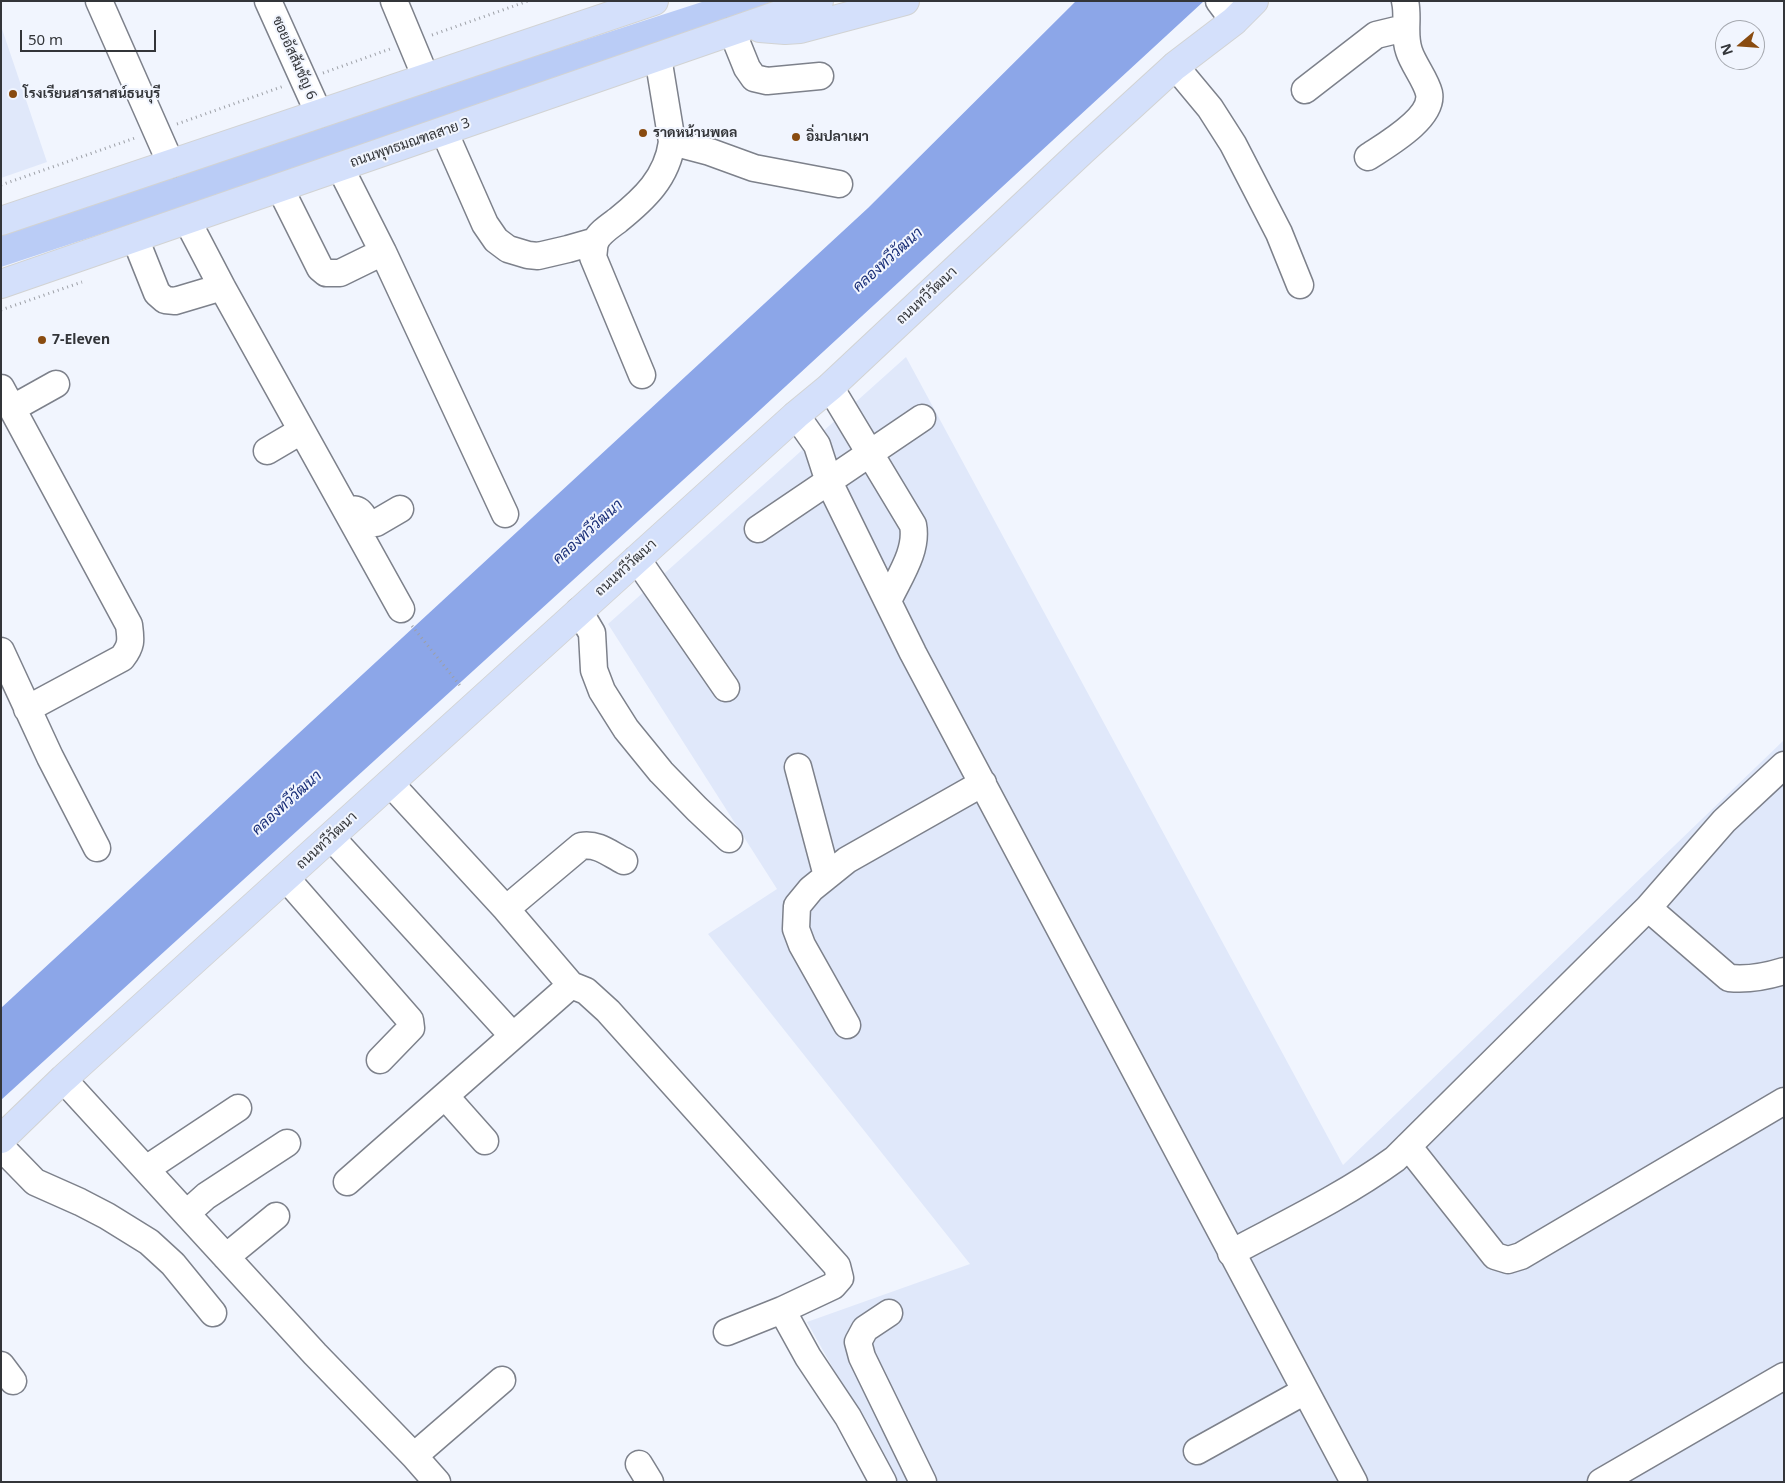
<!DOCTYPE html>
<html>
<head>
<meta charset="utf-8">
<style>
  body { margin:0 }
  #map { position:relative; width:1785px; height:1483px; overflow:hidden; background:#f1f5fe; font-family:"Noto Sans",sans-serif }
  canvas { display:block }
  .frame { position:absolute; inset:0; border:2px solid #333539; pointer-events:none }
  .north { position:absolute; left:1715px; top:20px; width:50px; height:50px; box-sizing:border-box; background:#f1f5fe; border:1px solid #a5a8af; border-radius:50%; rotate:252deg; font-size:14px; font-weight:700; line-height:20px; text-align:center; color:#333539 }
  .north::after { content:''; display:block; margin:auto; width:18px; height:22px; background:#894b10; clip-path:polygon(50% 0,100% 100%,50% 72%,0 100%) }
  .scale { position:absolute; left:20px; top:30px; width:136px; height:22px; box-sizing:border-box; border:2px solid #333539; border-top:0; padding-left:6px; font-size:15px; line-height:18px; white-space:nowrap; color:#333539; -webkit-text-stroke:4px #f1f5fe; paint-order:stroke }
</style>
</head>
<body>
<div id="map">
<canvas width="1785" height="1483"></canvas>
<div class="frame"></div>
<div class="north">N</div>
<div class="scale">50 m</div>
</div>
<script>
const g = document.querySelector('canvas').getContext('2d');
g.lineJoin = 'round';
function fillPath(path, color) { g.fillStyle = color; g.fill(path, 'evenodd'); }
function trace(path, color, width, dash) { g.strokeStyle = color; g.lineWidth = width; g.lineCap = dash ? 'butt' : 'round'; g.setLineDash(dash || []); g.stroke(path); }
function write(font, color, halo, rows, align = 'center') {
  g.font = font + ' "Noto Sans",Sarabun,sans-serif'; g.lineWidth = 4; g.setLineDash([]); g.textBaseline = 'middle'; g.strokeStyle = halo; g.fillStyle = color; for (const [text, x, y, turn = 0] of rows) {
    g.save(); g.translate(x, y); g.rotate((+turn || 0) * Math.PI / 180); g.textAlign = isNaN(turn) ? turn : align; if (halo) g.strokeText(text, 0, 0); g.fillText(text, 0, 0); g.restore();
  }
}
const built = new Path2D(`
  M1 26 47 162 1 178Z
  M906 357 1343 1165 1784 740V1482H897L807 1322 970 1264 708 934 777 889 608 624Z`);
const green = new Path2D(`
  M705 1H781L470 112 1 267V235L439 87Z`);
const water = new Path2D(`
  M1076 1H1204L748 421 1 1100V1008L868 208Z`);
const path = new Path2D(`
  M432 35 528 1
  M323 73 390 49
  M177 124 284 86
  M1 185 135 138
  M1 310 82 282
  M412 626 462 688`);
const minor = new Path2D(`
  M99 1 171 164
  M268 1 319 114
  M394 1 426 78
  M1219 1 1234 21
  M732 31 747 68 754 78 767 81 820 76
  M1175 66 1210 108 1233 144 1279 233 1300 285
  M1305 90 1376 35 1405 28
  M444 131 485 224 496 240 508 249 528 255 538 256 568 249 596 241
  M672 142 710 152 754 168 839 184
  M1368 157C1386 145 1434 118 1429 93 1426 80 1413 64 1409 51 1403 34 1409 18 1405 1
  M340 167 383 252 505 514
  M280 188 320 268 326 273H340L383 252
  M187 220 222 287 401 609
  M135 238 157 293 165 300 175 301 222 287
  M642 375 593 257C594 252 594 246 595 242 599 233 610 226 618 220 644 199 667 178 672 142L658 57
  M830 387 913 525C918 551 899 577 888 601
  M1 388 129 625C131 640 132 645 122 658L27 709
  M13 408 56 384
  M796 415 817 445 829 482 913 653 1354 1482
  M267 451 301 431
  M346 510C368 505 359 526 376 523L400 509
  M758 529 922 418
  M637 559 726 688
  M579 611 592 633 594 670 602 691 626 729 661 772 697 809 729 839
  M1 651 50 757 97 848
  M798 767 827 876
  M390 783 506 909 571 985 513 1036
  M331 837 513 1036 347 1182
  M286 878 410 1020 411 1028 380 1060
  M1648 908 1729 978C1749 980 1765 977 1784 971
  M506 909 581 846C598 843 610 854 624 861
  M571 985 586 991 608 1011 837 1266 840 1278 833 1286 782 1310 808 1357 848 1417 883 1482
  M847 1025 802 945 796 929 797 906 811 889 847 860 983 783
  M63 1079 315 1354 414 1456
  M445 1096 485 1141
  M1408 1146 1495 1256 1508 1260 1521 1256 1784 1101
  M1 1147 35 1182 80 1202 107 1216 149 1242 173 1264 213 1313
  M146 1169 238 1108
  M187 1213 206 1196 287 1143
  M1231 1253C1287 1223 1344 1196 1395 1159L1648 908 1724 821 1784 765
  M226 1257 276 1216
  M889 1313 865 1329 858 1342 862 1357 923 1482
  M727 1332 782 1310
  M1 1365 13 1381
  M1197 1451 1305 1391
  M639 1464 650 1482
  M437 1482 414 1456 502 1380
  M1601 1482 1784 1376`);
const major = new Path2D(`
  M760 28 785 30 800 29 905 1
  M1 221 654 1
  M1 284 819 1
  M1 1139 63 1079 796 415 830 387 1082 151 1175 66 1234 21 1254 1`);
const markers = [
  [13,94,5,"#894b10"],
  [643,133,5,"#894b10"],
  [796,137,5,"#894b10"],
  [42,340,5,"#894b10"]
];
const streetNames = [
  ["ซอยอัสสัมชัญ 6",294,58,66],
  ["ถนนพุทธมณฑลสาย 3",410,143,-19],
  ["ถนนทวีวัฒนา",927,296,-43],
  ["ถนนทวีวัฒนา",626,568,-42],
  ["ถนนทวีวัฒนา",327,841,-43]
];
const poiNames = [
  ["โรงเรียนสารสาสน์ธนบุรี",23,94],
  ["ราดหน้านพดล",653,133],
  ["อิ่มปลาเผา",806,137],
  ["7-Eleven",52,340]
];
const waterNames = [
  ["คลองทวีวัฒนา",888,260,-42],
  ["คลองทวีวัฒนา",588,532,-42],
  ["คลองทวีวัฒนา",287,803,-42]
];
fillPath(built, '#e0e8fa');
fillPath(green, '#baccf6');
fillPath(water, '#8ca6e8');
trace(minor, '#7d818b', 29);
trace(major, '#d2d3d3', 30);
trace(path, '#9da0a7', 3, [1, 4]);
trace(minor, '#fff', 26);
trace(major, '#d4e0fb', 28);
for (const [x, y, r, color] of markers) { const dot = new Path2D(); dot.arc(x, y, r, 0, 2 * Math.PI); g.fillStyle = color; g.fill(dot); trace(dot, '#f1f5fe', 2); }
write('14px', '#333539', '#f1f5fe', streetNames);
write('bold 14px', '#333539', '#f1f5fe', poiNames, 'left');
write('italic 15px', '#182d77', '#f1f5fe', waterNames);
</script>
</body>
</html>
